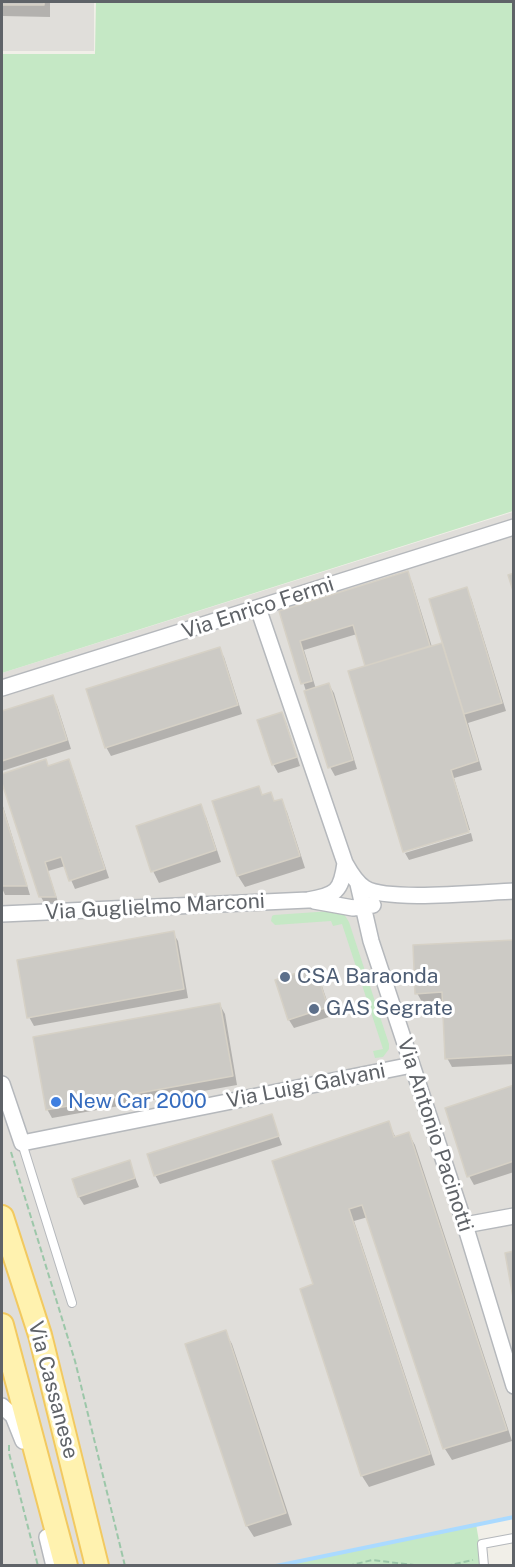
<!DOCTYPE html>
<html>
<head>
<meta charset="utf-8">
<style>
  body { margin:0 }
  #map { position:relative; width:515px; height:1567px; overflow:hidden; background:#f1efe8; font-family:"Public Sans",sans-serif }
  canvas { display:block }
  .frame { position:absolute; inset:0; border:3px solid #5f6368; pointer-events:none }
</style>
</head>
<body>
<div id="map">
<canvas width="515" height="1567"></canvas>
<div class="frame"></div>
</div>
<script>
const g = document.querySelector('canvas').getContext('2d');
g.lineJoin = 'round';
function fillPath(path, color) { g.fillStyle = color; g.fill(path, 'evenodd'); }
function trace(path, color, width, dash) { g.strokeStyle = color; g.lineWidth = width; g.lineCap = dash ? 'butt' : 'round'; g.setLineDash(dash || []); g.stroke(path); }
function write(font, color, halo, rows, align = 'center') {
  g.font = font + ' "Public Sans",sans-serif'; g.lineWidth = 6; g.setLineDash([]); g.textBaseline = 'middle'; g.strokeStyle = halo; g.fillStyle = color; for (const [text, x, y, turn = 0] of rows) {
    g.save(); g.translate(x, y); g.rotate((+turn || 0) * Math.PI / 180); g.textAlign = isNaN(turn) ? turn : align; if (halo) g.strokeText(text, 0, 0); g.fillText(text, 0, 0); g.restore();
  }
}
const industrial = new Path2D(`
  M2 2H94V51H2Z
  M513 512V1516L276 1565H2V673Z`);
const green = new Path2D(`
  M96 2H513V511L2 673V54H95Z
  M331 911 344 914 349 922 389 1044V1049L383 1057 375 1058 373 1051 383 1049 342 924 333 926 331 921 275 925 271 921 272 916 274 915Z
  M476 1524 483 1565 276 1566Z`);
const shadow = new Path2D(`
  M2 2H50V17L2 16Z
  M407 573 412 582 432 647 444 644 466 589 471 598 506 711 468 723 482 770 454 778 470 830 404 850 367 667 357 634 304 650 316 689 329 685 334 693 357 769 335 776 330 767 281 612Z
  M219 649 224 657 242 714 111 756 106 747Z
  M52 697 57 705 71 749 2 771V713Z
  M281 714 286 722 300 766 278 773 273 764Z
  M46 761 49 767 68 761 73 770 109 878 75 889 65 866 48 871 59 905 46 906 41 897 2 779V775Z
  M259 788 263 796 270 794 275 802 281 800 287 812 305 868 245 887 238 876Z
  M2 803 30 895H5L2 888Z
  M200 806 206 817 221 862 159 883 153 871Z
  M471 833 473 841 409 860 405 853Z
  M173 933 178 941 188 998 34 1026 29 1017Z
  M514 942V1064L452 1067 447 1058 444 1001 422 1002 417 993Z
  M314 969 319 977 332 1016 294 1028 289 1020 277 981Z
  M220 1005 225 1014 237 1085 52 1118 47 1109Z
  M514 1087V1172L474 1185 469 1176Z
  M271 1116 282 1145 160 1184 155 1175Z
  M388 1123 396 1138 408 1133 415 1145 512 1441 452 1460 445 1449 368 1217 354 1221 435 1465 369 1487 362 1476 302 1289 315 1285 274 1162Z
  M129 1162 139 1187 84 1205 79 1197Z
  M225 1332 232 1344 292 1525 254 1537 247 1526 187 1345Z`);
const stream = new Path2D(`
  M276 1566 514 1517`);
const building = new Path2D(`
  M2 2H44V5H2Z
  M408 571 430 646 365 666 353 625 300 641 312 681 301 684 279 611Z
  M514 573V594L508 575Z
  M467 587 502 703 464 714 429 599Z
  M442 643 478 761 451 770 469 832 403 852 348 671Z
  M220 647 238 705 105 748 86 689Z
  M329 683 353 760 328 768 304 691Z
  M53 695 67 740 2 761V711Z
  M282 712 297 757 272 765 257 720Z
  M46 759 48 766 69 759 105 869 69 881 61 857 45 862 56 897H39L2 783V774Z
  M259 786 262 795 271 792 274 801 282 799 300 856 237 876 212 801Z
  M201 804 216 850 151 872 136 826Z
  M2 806 27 886H2Z
  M174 931 184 989 27 1018 17 960Z
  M514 940V1055L445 1059 442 992 415 994 413 945Z
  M315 967 328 1007 288 1020 275 980Z
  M220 1003 233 1076 46 1110 33 1037Z
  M514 1085V1161L467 1177 445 1108Z
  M272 1114 279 1136 154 1176 147 1154Z
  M389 1121 394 1137 409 1132 507 1430 443 1449 362 1205 349 1209 430 1454 361 1476 300 1289 313 1284 272 1161Z
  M130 1160 135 1178 78 1197 72 1179Z
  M514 1251V1303L505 1253Z
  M226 1330 286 1513 246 1526 185 1344Z`);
const path = new Path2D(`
  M11 1152 75 1361 125 1566
  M9 1445V1453L38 1566
  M348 1566 372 1560 422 1566
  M446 1566 473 1560`);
const service = new Path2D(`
  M22 1143 72 1303
  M484 1566 482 1544 514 1538`);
const minor = new Path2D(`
  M258 608 345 863C350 872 356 883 365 888 387 902 483 892 514 891
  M2 688 514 527
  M358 884 371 941 465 1225 514 1386
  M314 901 353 908 373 905
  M2 914 308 900C336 895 341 892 345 863
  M2 1084 22 1143 412 1065
  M465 1225 514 1216
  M2 1406 13 1416 23 1441
  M47 1537 54 1566`);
const primary = new Path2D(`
  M2 1217 40 1335 97 1566
  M2 1325 66 1566`);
const markers = [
  [285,977,6,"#5c6f8a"],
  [314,1009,6,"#5c6f8a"],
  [56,1102,6,"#3f7fe0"]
];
const streetNames = [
  ["Via Enrico Fermi",258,608,-18],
  ["Via Guglielmo Marconi",155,907,-3],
  ["Via Luigi Galvani",306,1086,-11],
  ["Via Antonio Pacinotti",435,1135,72],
  ["Via Cassanese",53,1390,75]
];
const serviceNames = [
  ["CSA Baraonda",297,977],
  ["GAS Segrate",326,1009]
];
const shopNames = [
  ["New Car 2000",68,1102]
];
fillPath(industrial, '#e0deda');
fillPath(green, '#c5e8c5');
fillPath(shadow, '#0003');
trace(stream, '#aadaff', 4);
fillPath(building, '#cccac5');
trace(building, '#d6d1c6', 1.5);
trace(service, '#b5b8bc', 10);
trace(minor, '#b5b8bc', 18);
trace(primary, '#f2c960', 26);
trace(path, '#9cc7a9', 2, [6, 3]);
trace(service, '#fff', 8);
trace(minor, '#fff', 15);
trace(primary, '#fff2af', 22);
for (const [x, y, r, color] of markers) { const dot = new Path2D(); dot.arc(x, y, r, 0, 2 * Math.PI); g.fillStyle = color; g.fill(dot); trace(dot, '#fff', 2); }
write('21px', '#5f6368', '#fff', streetNames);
write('21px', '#4e5e75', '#fff', serviceNames, 'left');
write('21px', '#366cbe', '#fff', shopNames, 'left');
</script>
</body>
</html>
